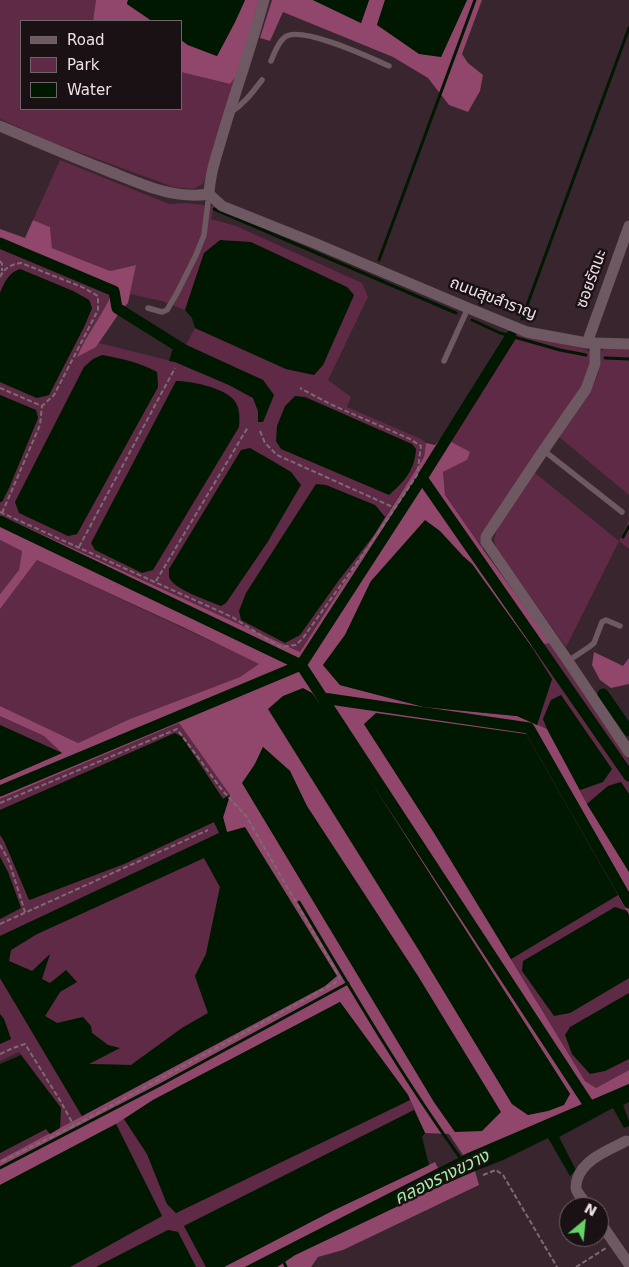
<!DOCTYPE html>
<html>
<head>
<meta charset="utf-8">
<style>
  body { margin:0 }
  #map { position:relative; width:629px; height:1267px; overflow:hidden; background:#39252e; font-family:"DejaVu Sans",sans-serif }
  canvas { display:block }
  .legend { position:absolute; left:20px; top:20px; width:162px; height:90px; box-sizing:border-box; background:#1a1115; border:1px solid #6f6469; margin:0; padding:6px 9px; list-style:none; font-size:15px; color:#efe1e7 }
  .legend li { display:flex; align-items:center; gap:10px; height:25px }
  .legend b { width:25px; border:1px solid #6f6469 }
  .north { position:absolute; left:559px; top:1197px; width:50px; height:50px; box-sizing:border-box; background:#1a1115; border:1px solid #6f6469; border-radius:50%; rotate:28deg; font-size:14px; font-weight:700; line-height:20px; text-align:center; color:#efe1e7 }
  .north::after { content:''; display:block; margin:auto; width:18px; height:22px; background:#65d467; clip-path:polygon(50% 0,100% 100%,50% 72%,0 100%) }
</style>
</head>
<body>
<div id="map">
<canvas width="629" height="1267"></canvas>
<ul class="legend">
<li><b style="height:6px;background:#6e5862"></b>Road</li>
<li><b style="height:14px;background:#5e2a45"></b>Park</li>
<li><b style="height:14px;background:#001800"></b>Water</li>
</ul>
<div class="north">N</div>
</div>
<script>
const g = document.querySelector('canvas').getContext('2d');
g.lineJoin = 'round';
function fillPath(path, color) { g.fillStyle = color; g.fill(path, 'evenodd'); }
function trace(path, color, width, dash) { g.strokeStyle = color; g.lineWidth = width; g.lineCap = dash ? 'butt' : 'round'; g.setLineDash(dash || []); g.stroke(path); }
function write(font, color, halo, rows, align = 'center') {
  g.font = font + ' "DejaVu Sans","Noto Sans Thai",sans-serif'; g.lineWidth = 5; g.setLineDash([]); g.textBaseline = 'middle'; g.strokeStyle = halo; g.fillStyle = color; for (const [text, x, y, turn = 0] of rows) {
    g.save(); g.translate(x, y); g.rotate((+turn || 0) * Math.PI / 180); g.textAlign = isNaN(turn) ? turn : align; if (halo) g.strokeText(text, 0, 0); g.fillText(text, 0, 0); g.restore();
  }
}
const green = new Path2D(`
  M0 0H96L93 21H21V109H181V72L230 84 237 75 203 184 193 189 173 187 51 142 0 119Z
  M60 160 169 204 186 203 214 206 211 219 236 226 362 283 368 297 328 380 351 397 347 407 421 439 426 443 424 457 385 517 375 505 339 580 374 535 300 652 0 515V502L2 501 9 488 38 418 36 410 0 395V382L36 398 49 395 84 327 92 308 89 300 73 291 20 269 6 280 0 293V246L111 295 108 304 96 347 99 343 175 362 229 385 253 398 258 411V422H263L274 395 263 380 186 345 195 328 286 369 314 375 323 365 354 295 347 287 204 253 185 310 162 301 130 294 135 265 110 271 52 248 50 227 33 220ZM102 355C123 359 138 362 157 372L158 387 77 534 68 536 15 502 84 367ZM218 390 162 553 153 570ZM263 455 291 472 300 485 221 606 189 592 174 584Z
  M511 330 552 342 582 348 590 352 591 364 582 388 481 537 484 552 445 495 443 472 467 460 442 437Z
  M606 348H629V495L558 436C573 416 595 391 600 366 601 361 601 356 601 351Z
  M535 473 619 541 629 520V549L619 541 566 647 496 548 494 540 497 528Z
  M0 540 22 551 19 570 0 594Z
  M37 560 260 664 240 677 130 719 78 743 0 706V609Z
  M551 643 629 760V794L620 782 608 786 587 804 580 790 603 782 561 695 551 700 543 719 547 729 537 725 552 679 531 646Z
  M0 716 44 736 62 753 0 725Z
  M179 723 230 795 223 799 182 737 175 733 0 810V799Z
  M214 822 220 833 0 936V919L21 908 8 872 0 857V835L4 840 30 900 124 864Z
  M204 858 220 887 206 954 195 976 208 1013 182 1028 131 1065 87 1064 119 1048 108 1045 92 1033 57 1023 45 1016 60 992 50 983 41 979 50 955 32 971 8 961 11 950 37 934Z
  M618 895 627 911 614 907 570 1013 629 978V1070L596 1088 585 1081 511 959Z
  M0 978 82 1116 60 1128 61 1108 19 1052 0 1061V1044L11 1039 4 1019 0 1014Z
  M410 1100 414 1110 184 1226 206 1267H196L178 1232 168 1230 96 1267H70L162 1216 116 1124 124 1119 147 1154 167 1204 176 1213Z
  M46 1129 50 1134 0 1160V1153Z`);
const forest = new Path2D(`
  M96 0H128L127 4 152 21H93Z
  M245 0H259L237 75 230 84 181 72V40L188 45 217 56 235 22Z
  M272 0H313L361 23 369 0H385L377 25 441 57 467 0H482L462 54 468 63 483 75 480 91 468 112 449 105 428 78 393 57 283 12 270 41 260 38Z
  M33 220 50 227 52 248 110 271 136 265 128 303 122 309 96 347 77 357C87 333 105 313 114 288L0 238V229L25 238Z
  M442 437 470 452 467 460 443 472 445 495 479 544 551 643 531 646 472 564 464 557 371 581 345 635 323 665 340 685 424 707 517 716 547 729 587 804 629 872V915L526 734 364 724 436 836 585 1081 596 1088 629 1070V1084L463 1155 449 1134 425 1133 408 1095 340 1002 153 1100 116 1124 0 1185V1160L325 986 227 832 223 818 230 795 179 723 0 799V780L62 753 44 736 0 716V706L78 743 130 719 240 677 259 664 185 628 37 560 0 609V594L19 570 22 551 0 540V515L300 652 424 457 426 443 435 445ZM312 693 331 719 570 1094 528 1115 512 1104 423 957ZM263 747 290 771 455 1132 434 1102 243 783 255 764Z
  M594 652 623 666 629 658V684L611 688 600 680 592 665Z
  M435 1162 438 1168 245 1267H224L332 1211Z
  M475 1171 479 1185 343 1250 318 1257 311 1267H277L295 1255 438 1187Z`);
const water = new Path2D(`
  M128 0H245L235 22 217 56 188 45 181 40V21H152L127 4Z
  M313 0H369L361 23Z
  M385 0H467L441 57 419 54 377 25Z
  M220 240 251 242 347 287 354 295 323 365 314 375 286 369 195 328 192 318 185 310 204 253Z
  M20 269 73 291 89 300 92 308 84 327 49 395 37 398 0 382V293C4 283 9 272 20 269Z
  M180 342 263 380 274 395 263 422H258V411L253 398 229 385 175 362 169 361 173 348Z
  M102 355C123 359 138 362 157 372L158 387 77 534 68 536 19 513 15 502 84 367 93 359Z
  M176 381C191 381 220 387 232 398 240 405 240 417 239 427L153 570 142 573 95 550 91 543Z
  M0 395 36 410 38 418 9 488 2 502H0Z
  M295 396 305 397 412 444 416 449C415 470 404 482 389 495L281 449 276 441 277 426 285 406Z
  M250 448 291 472 301 485 267 543 226 603 221 606C209 601 173 589 169 577 169 575 169 570 169 569L241 450Z
  M316 484 326 485 375 505 385 517 374 535 339 580 300 635 285 643 241 620 239 611 246 593Z
  M425 520 440 531 464 557 472 564 531 646 552 679 537 725 517 716 424 707 340 685 323 665 345 635 371 581Z
  M303 688 312 693 331 719 570 1094 564 1105 548 1111 528 1115 512 1104 423 957 268 709 283 696Z
  M561 695 612 769 603 782 580 790 547 729 543 719 551 700Z
  M376 713 526 734 618 895 511 959 436 836 364 724Z
  M0 725 62 753 0 780Z
  M175 733 182 737 223 799 230 795 223 817 227 832 245 827 337 976 325 986 82 1116 0 978V936L219 833 214 822 124 864 29 900 4 841 0 835V810ZM204 858 220 887 206 954 195 976 208 1013 182 1028 131 1065 89 1064 120 1048 108 1045 92 1033 91 1026 83 1017 57 1023 45 1016 60 992 77 982 66 970 50 983 42 979 50 954 32 971 9 961 11 950 37 934Z
  M263 747 290 771 307 806 418 976 501 1112 482 1131 455 1132 434 1102 242 783 255 764Z
  M621 782 629 794V872L587 804 608 786Z
  M0 857 8 872 21 908 0 919Z
  M615 907 627 911 629 915V978L570 1013 554 1016 522 971 523 961Z
  M629 993V1059L605 1071 590 1074 572 1054 565 1035 570 1027Z
  M340 1002 408 1095 410 1100 176 1213 167 1204 147 1154 124 1119 153 1100Z
  M0 1014 4 1019 11 1039 0 1044Z
  M21 1055 61 1108 60 1128 50 1134 46 1129 0 1153V1064Z
  M629 1084V1102L623 1105 629 1121V1126L624 1128 613 1108 559 1137 576 1170 570 1176 548 1138 503 1160 475 1171 438 1187 295 1255 277 1267H245L466 1154Z
  M414 1110 425 1133 422 1137 429 1165 332 1211 224 1267H206L184 1226Z
  M116 1124 162 1216 70 1267H0V1185Z
  M168 1230 178 1232 196 1267H96Z`);
const stream = new Path2D(`
  M214 209 456 313
  M379 260 475 0
  M522 319 629 28
  M472 320 500 333 560 350 586 355
  M605 358 629 359
  M623 537 629 526
  M299 902C351 989 402 1077 461 1159
  M0 1168 160 1085 348 983
  M282 1258 286 1267`);
const canal = new Path2D(`
  M0 243 114 291 117 308 189 353
  M422 478 629 776
  M0 521 301 665 589 1105
  M603 694 629 731
  M323 698 529 728 629 903
  M0 791 301 665 422 478 511 336`);
const path = new Path2D(`
  M0 261 2 264V271
  M0 277C4 268 12 264 21 263L82 287 98 296V310L54 395 42 406 0 388
  M260 431 265 443 277 455 395 508
  M0 512 232 617 280 647 296 645 303 638 383 526 417 475 421 446 410 439 330 404 300 388
  M2 513 40 425 42 406
  M79 547 175 368
  M156 581 248 427
  M0 803 177 729 222 790 246 816 340 978 335 983 74 1126 0 1162
  M0 845 9 861 25 912
  M0 924 208 830
  M0 1054 13 1048 25 1044 61 1102 74 1126
  M483 1175 496 1170 503 1175 557 1267
  M576 1267 606 1248`);
const lane = new Path2D(`
  M271 61C274 54 278 42 285 37 301 25 371 58 389 66
  M230 113C244 104 252 93 262 80
  M148 308 162 312 167 310 177 293 196 255 204 235 209 194
  M444 361 468 308
  M543 450 622 512
  M568 661 589 647 594 643 602 622 606 620 620 626`);
const street = new Path2D(`
  M264 0C252 44 237 87 224 130 218 151 210 172 209 194L222 206 312 242 468 308 527 332 587 343H595V364L586 389 541 454 489 532 486 537V542L568 661 629 752
  M0 126C35 141 70 156 106 170 139 183 173 200 209 194
  M587 343 629 226
  M595 343 629 344
  M589 1207C585 1202 580 1197 577 1191 575 1188 576 1184 577 1180 583 1159 609 1150 626 1141
  M599 1221 629 1264`);
const streetNames = [
  ["ซอยรัตนะ",592,279,-70],
  ["ถนนสุขสำราญ",493,299,21]
];
const waterNames = [
  ["คลองรางขวาง",442,1178,-26]
];
fillPath(green, '#5e2a45');
fillPath(forest, '#91466c');
fillPath(water, '#001800');
trace(stream, '#001800', 3);
trace(canal, '#001800', 11);
trace(path, '#7d6b73', 2, [5, 2.5]);
trace(lane, '#6e5862', 5.5);
trace(street, '#6e5862', 11);
write('16px', '#efe1e7', '#1a1115', streetNames);
write('italic 18px', '#9ef29d', '#1a1115', waterNames);
</script>
</body>
</html>
